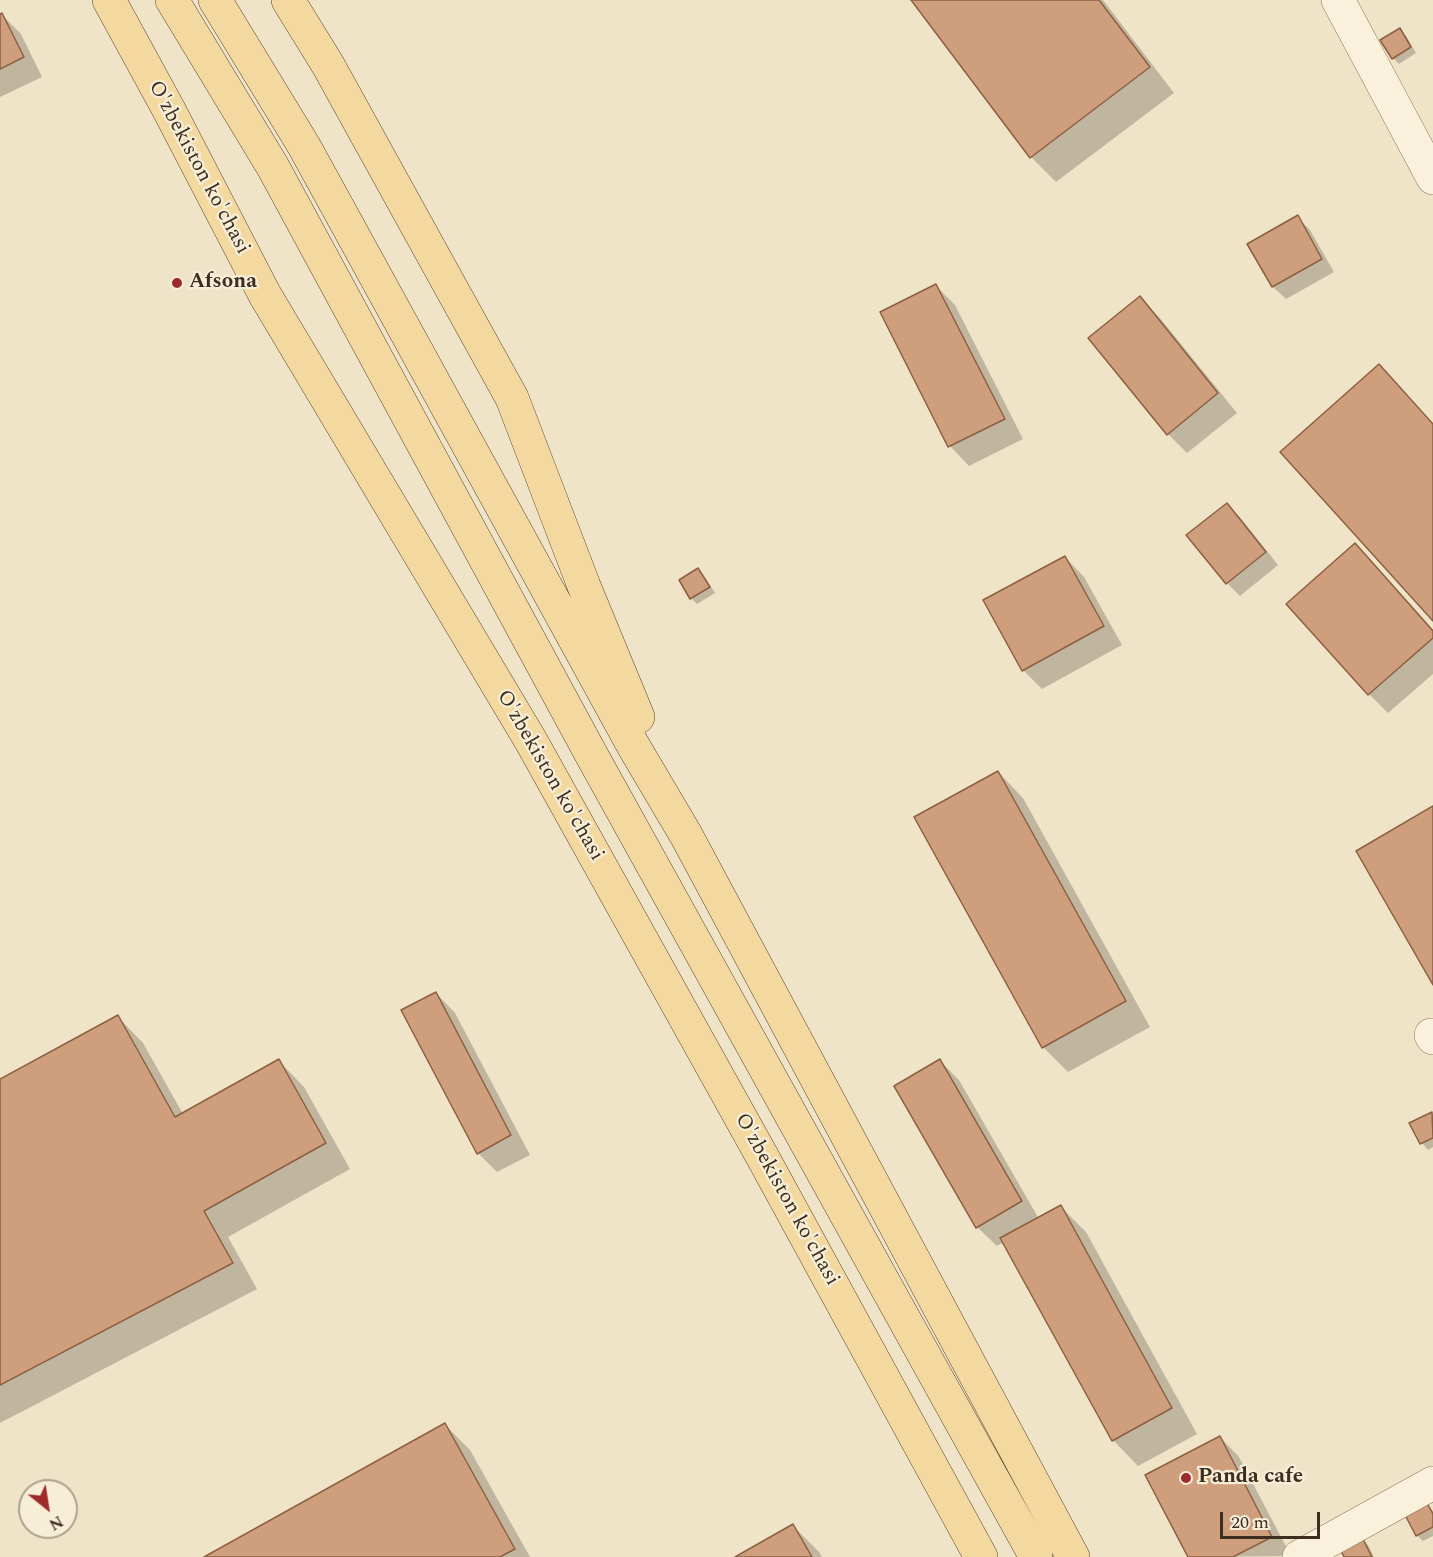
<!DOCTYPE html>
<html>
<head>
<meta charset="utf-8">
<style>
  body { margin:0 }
  #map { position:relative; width:1433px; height:1557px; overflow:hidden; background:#f0e4c8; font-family:Spectral,serif }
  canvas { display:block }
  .north { position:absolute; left:18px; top:1479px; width:60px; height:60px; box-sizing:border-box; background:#f7eed8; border:2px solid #ada18e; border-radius:50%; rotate:150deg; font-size:16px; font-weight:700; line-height:24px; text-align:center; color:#3d2e20 }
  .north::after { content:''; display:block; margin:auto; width:21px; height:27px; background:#9e2a2b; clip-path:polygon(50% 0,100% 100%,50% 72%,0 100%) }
  .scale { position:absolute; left:1220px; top:1512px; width:100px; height:27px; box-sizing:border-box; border:3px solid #3d2e20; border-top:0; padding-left:8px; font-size:18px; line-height:21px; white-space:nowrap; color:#3d2e20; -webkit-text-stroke:4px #f7eed8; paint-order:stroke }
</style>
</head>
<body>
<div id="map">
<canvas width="1433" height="1557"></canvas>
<div class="north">N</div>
<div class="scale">20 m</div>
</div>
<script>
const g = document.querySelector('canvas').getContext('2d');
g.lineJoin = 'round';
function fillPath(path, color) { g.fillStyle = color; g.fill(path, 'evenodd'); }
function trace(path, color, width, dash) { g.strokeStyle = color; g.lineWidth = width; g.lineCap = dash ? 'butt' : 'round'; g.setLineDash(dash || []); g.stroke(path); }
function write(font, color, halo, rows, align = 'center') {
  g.font = font + ' Spectral,serif'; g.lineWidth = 4.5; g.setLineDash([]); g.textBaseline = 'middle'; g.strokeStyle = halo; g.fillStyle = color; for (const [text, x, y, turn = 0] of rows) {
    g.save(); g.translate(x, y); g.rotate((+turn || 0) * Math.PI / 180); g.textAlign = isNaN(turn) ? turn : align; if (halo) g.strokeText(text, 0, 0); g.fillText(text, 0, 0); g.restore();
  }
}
const shadow = new Path2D(`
  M913 0H1103L1174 93 1056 182 1031 157Z
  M2 15 21 34 42 77 0 97V16Z
  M1400 30 1406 36 1416 53 1399 64 1393 58 1382 41Z
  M1297 217 1310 230 1334 272 1286 299 1273 287 1249 244Z
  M936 286 955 305 1023 439 969 466 950 446 882 312Z
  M1139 298 1159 317 1237 413 1187 453 1168 434Z
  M1379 366 1433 423V619Z
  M1227 505 1240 517 1278 565 1240 596 1227 583 1188 536Z
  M1355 545 1374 564 1433 630V674L1388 713 1369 694Z
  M1065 557 1084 577 1122 645 1042 689 1023 670Z
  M698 570 704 576 715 593 697 604 691 598Z
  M998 772 1023 798 1150 1027 1068 1072 1043 1047Z
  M436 993 455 1013 530 1155 497 1172 478 1153Z
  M118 1017 143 1043 183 1114 279 1061 304 1087 350 1169 228 1237 257 1289 0 1423V1081Z
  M940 1061 959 1080 1039 1219 1061 1207 1086 1232 1197 1434 1138 1466 1113 1440 1004 1242 997 1246 977 1227Z
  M1432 1114 1433 1115V1147L1428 1150 1422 1143 1411 1124Z
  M445 1425 470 1450 530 1557H207Z
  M1220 1437 1239 1457 1291 1556 1190 1557Z
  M1427 1505 1433 1511V1536L1423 1541 1417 1535Z
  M793 1526 819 1552 822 1557H738Z
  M1361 1539 1368 1545 1374 1557H1346Z`);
const building = new Path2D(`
  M911 0H1099L1150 67 1030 158Z
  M2 13 24 57 0 69V14Z
  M1400 28 1411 47 1392 59 1380 40Z
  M1298 215 1322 259 1272 287 1247 244Z
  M936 284 1005 419 948 447 880 312Z
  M1140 296 1218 393 1167 435 1088 338Z
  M1379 364 1433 424V621L1280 452Z
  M1227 503 1266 552 1226 584 1186 535Z
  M1355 543 1433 631V638L1368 695 1286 604Z
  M1065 556 1104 626 1022 671 983 600Z
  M698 568 710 587 690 599 679 580Z
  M998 771 1126 1001 1042 1048 914 817Z
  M1433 806V985L1356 851Z
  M436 992 511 1135 477 1154 401 1010Z
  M118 1015 175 1117 279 1059 326 1143 204 1211 233 1263 0 1385V1079Z
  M940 1059 1022 1201 976 1228 894 1086Z
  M1432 1112 1433 1138 1420 1144 1409 1123Z
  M1061 1205 1172 1408 1112 1441 1000 1238Z
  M445 1423 515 1549 500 1557H204Z
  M1220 1436 1272 1537 1233 1557H1188L1145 1475Z
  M1427 1503 1433 1514V1527L1416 1536 1405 1515Z
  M793 1524 812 1557H735Z
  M1362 1537 1372 1557H1344L1340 1549Z`);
const minor = new Path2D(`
  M1338 0 1433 178
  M1431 1035 1433 1038
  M1299 1557 1433 1483`);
const major = new Path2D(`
  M109 0 169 110 265 295 531 741 762 1156 981 1557
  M172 0 273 167 591 754 1036 1557
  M215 0 304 146 634 747 686 835 1073 1557
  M288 0 328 65 512 398 584 586 638 717`);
const markers = [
  [177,283,6,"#9e2a2b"],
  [1186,1478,6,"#9e2a2b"]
];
const streetNames = [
  ["O'zbekiston ko'chasi",198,168,62],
  ["O'zbekiston ko'chasi",549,776,60],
  ["O'zbekiston ko'chasi",786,1200,61]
];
const poiNames = [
  ["Afsona",189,283],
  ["Panda cafe",1198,1478]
];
fillPath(shadow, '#0003');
fillPath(building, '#cf9f7d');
trace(building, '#8d5f41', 1.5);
trace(minor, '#8d765c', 34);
trace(major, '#5b4430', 34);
trace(minor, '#faf1dc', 33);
trace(major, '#f3d9a0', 33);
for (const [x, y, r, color] of markers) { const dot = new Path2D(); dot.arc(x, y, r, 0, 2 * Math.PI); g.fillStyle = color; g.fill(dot); trace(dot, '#f7eed8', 2); }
write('21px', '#3d2e20', '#f7eed8', streetNames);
write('bold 21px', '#3d2e20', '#f7eed8', poiNames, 'left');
</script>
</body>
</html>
